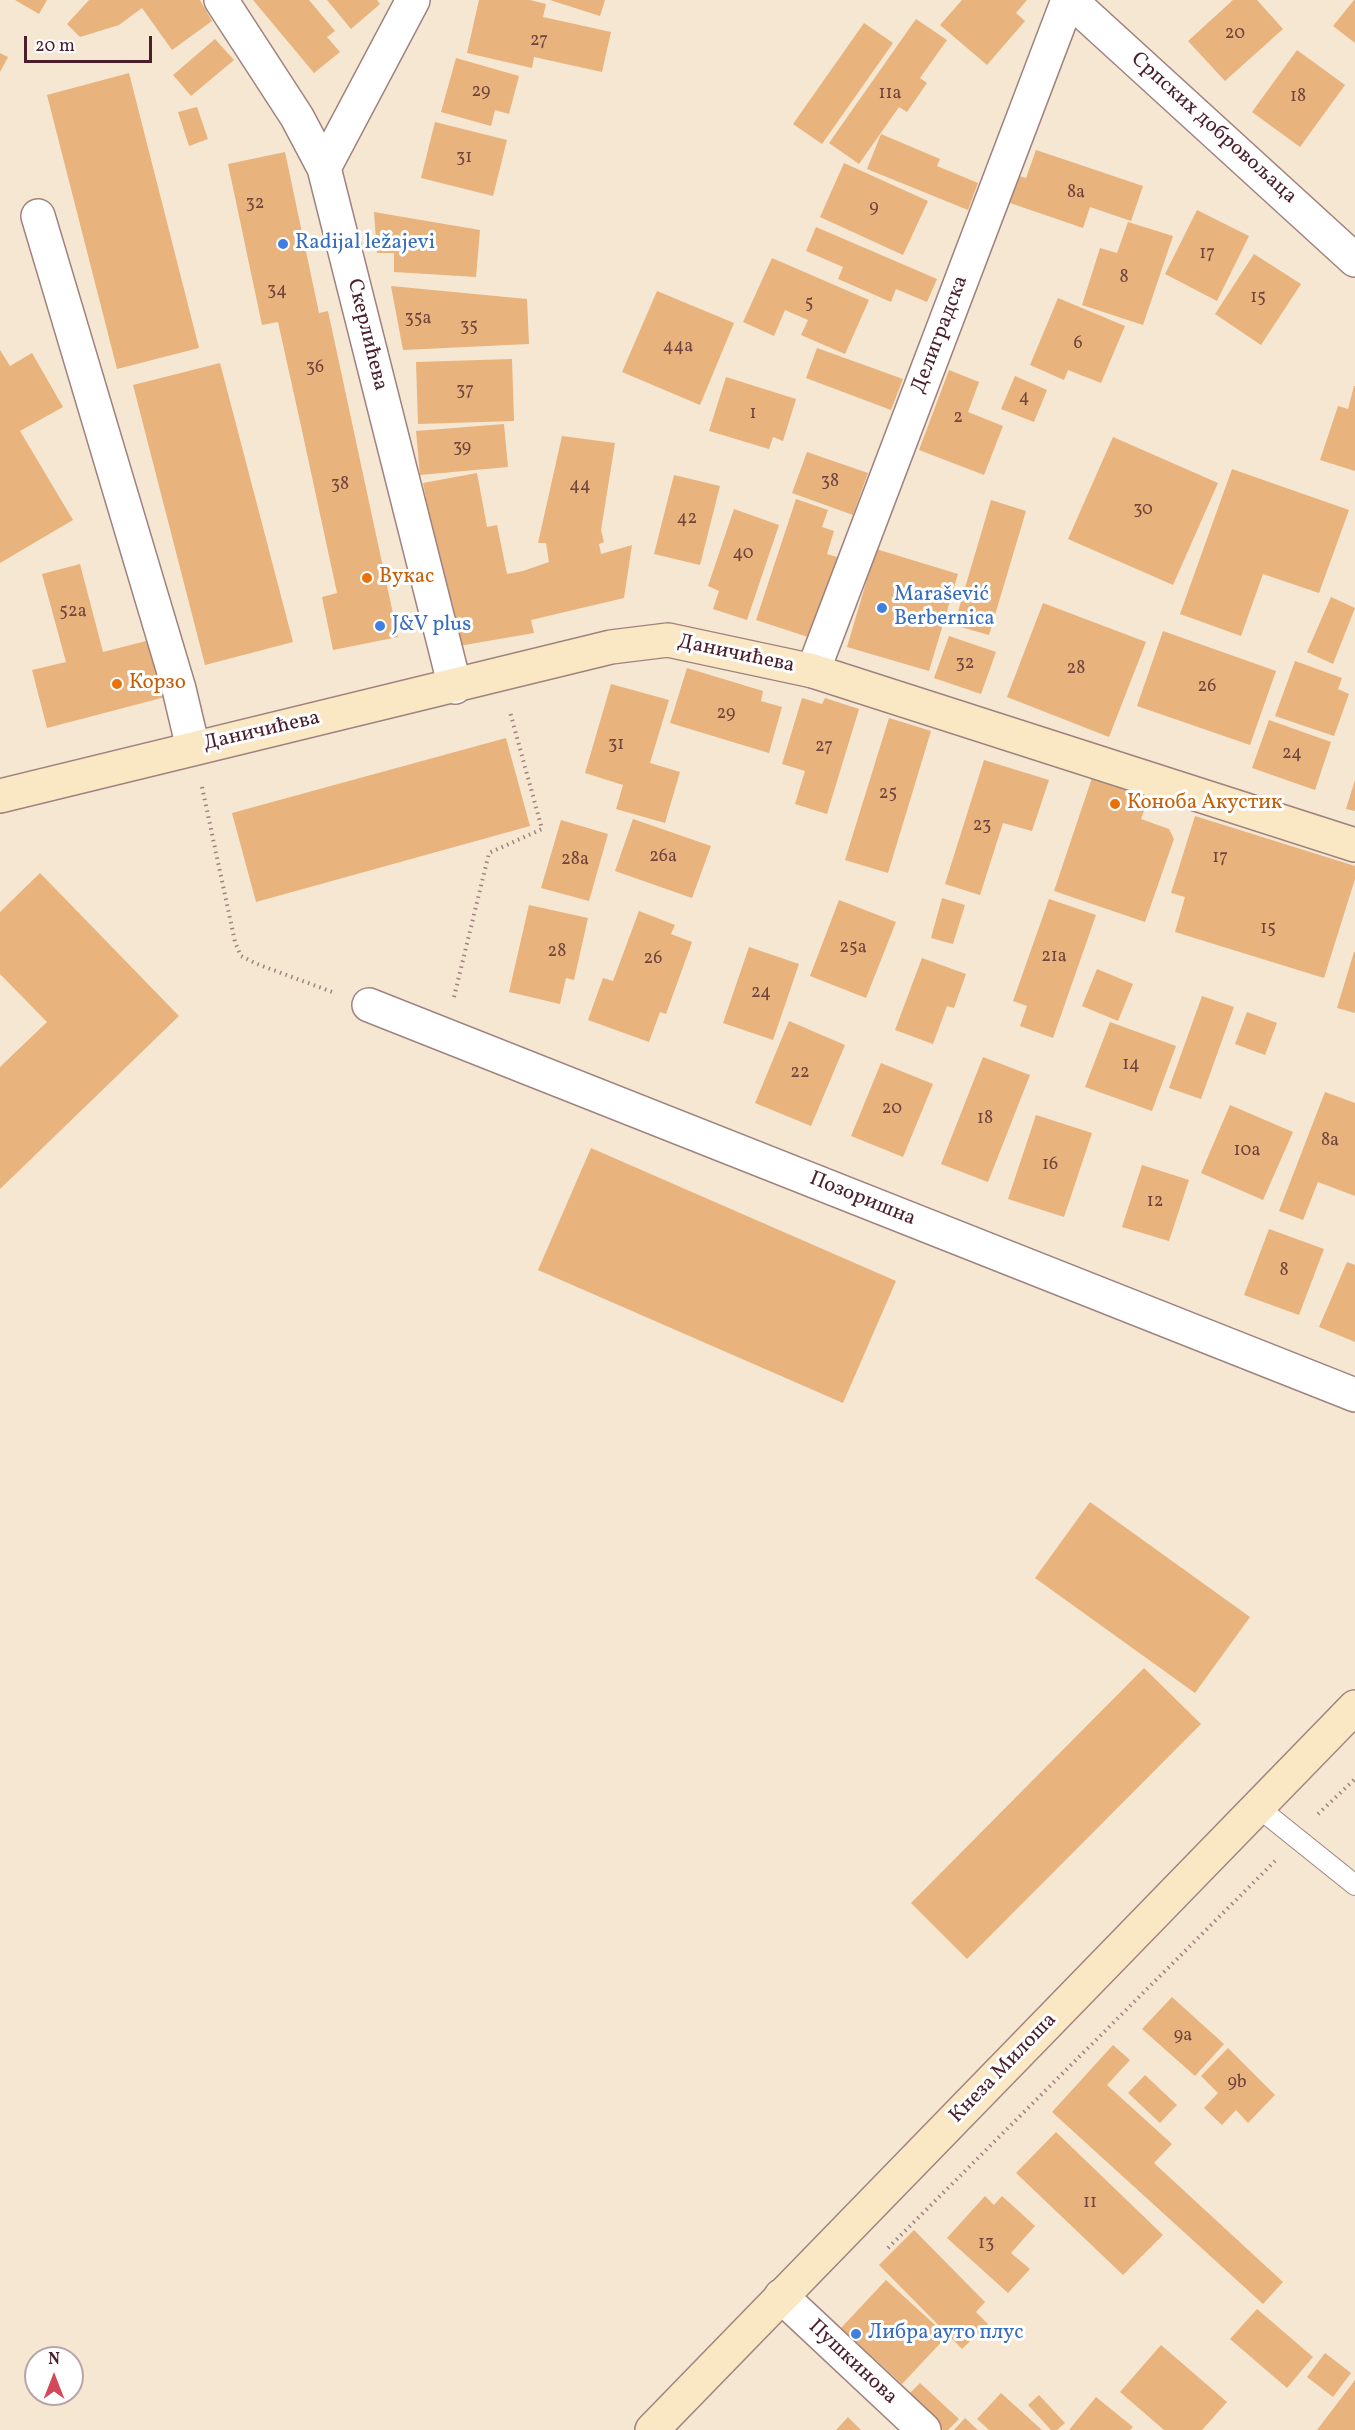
<!DOCTYPE html>
<html>
<head>
<meta charset="utf-8">
<style>
  body { margin:0 }
  #map { position:relative; width:1355px; height:2430px; overflow:hidden; background:#f6e7d3; font-family:Vollkorn,serif }
  canvas { display:block }
  .north { position:absolute; left:24px; top:2346px; width:60px; height:60px; box-sizing:border-box; background:#fff; border:2px solid #b7a5aa; border-radius:50%; rotate:0deg; font-size:16px; font-weight:700; line-height:24px; text-align:center; color:#4a1f2b }
  .north::after { content:''; display:block; margin:auto; width:21px; height:27px; background:#d1495b; clip-path:polygon(50% 0,100% 100%,50% 72%,0 100%) }
  .scale { position:absolute; left:24px; top:36px; width:128px; height:27px; box-sizing:border-box; border:3px solid #4a1f2b; border-top:0; padding-left:8px; font-size:18px; line-height:21px; white-space:nowrap; color:#4a1f2b; -webkit-text-stroke:4px #fff; paint-order:stroke }
</style>
</head>
<body>
<div id="map">
<canvas width="1355" height="2430"></canvas>
<div class="north">N</div>
<div class="scale">20 m</div>
</div>
<script>
const g = document.querySelector('canvas').getContext('2d');
g.lineJoin = 'round';
function fillPath(path, color) { g.fillStyle = color; g.fill(path, 'evenodd'); }
function trace(path, color, width, dash) { g.strokeStyle = color; g.lineWidth = width; g.lineCap = dash ? 'butt' : 'round'; g.setLineDash(dash || []); g.stroke(path); }
function write(font, color, halo, rows, align = 'center') {
  g.font = font + ' Vollkorn,serif'; g.lineWidth = 6; g.setLineDash([]); g.textBaseline = 'middle'; g.strokeStyle = halo; g.fillStyle = color; for (const [text, x, y, turn = 0] of rows) {
    g.save(); g.translate(x, y); g.rotate((+turn || 0) * Math.PI / 180); g.textAlign = isNaN(turn) ? turn : align; if (halo) g.strokeText(text, 0, 0); g.fillText(text, 0, 0); g.restore();
  }
}
const building = new Path2D(`
  M15 0H47L39 14Z
  M89 0H200L212 21 172 50 142 8 119 25 80 37 67 24Z
  M253 0H309L335 31 327 37 340 52 314 73Z
  M327 0H377L380 4 351 29Z
  M479 0H530L546 4 543 17 611 32 602 72 534 57 532 68 467 53Z
  M550 0H605L600 16Z
  M962 0H1027L1016 13 1025 21 987 65 940 25Z
  M1233 0H1257L1283 29 1225 81 1188 41Z
  M1354 0H1355V43L1333 26Z
  M916 19 947 40 920 78 927 83 907 112 899 107 859 164 829 143Z
  M864 23 893 43 822 144 793 124Z
  M215 39 234 60 191 96 173 75Z
  M1297 50 1345 85 1300 147 1252 112Z
  M0 53 8 57 0 72Z
  M456 58 519 76 509 114 495 110 491 126 441 112Z
  M129 73 199 348 117 369 47 95Z
  M197 107 208 139 189 146 178 112Z
  M435 122 507 140 493 196 421 178Z
  M881 134 940 159 937 166 978 183 968 210 867 169Z
  M1036 150 1143 186 1131 221 1090 207 1083 228 1010 203 1019 176 1026 178Z
  M285 152 319 313 328 311 398 637 333 650 322 597 337 593 301 426 278 322 262 325 228 164Z
  M844 163 928 201 903 255 820 217Z
  M1197 210 1249 236 1217 301 1165 274Z
  M374 212 480 230 476 277 394 272V253H377Z
  M1128 222 1173 236 1143 325 1082 305 1100 248 1117 253Z
  M816 227 937 279 927 302 896 289 891 302 838 279 843 267 806 251Z
  M1254 254 1301 284 1261 345 1215 314Z
  M772 258 869 300 845 354 801 335 808 320 785 310 774 336 743 322Z
  M391 286 527 299 529 344 403 350Z
  M657 291 734 323 700 405 622 372Z
  M1058 298 1125 326 1101 383 1068 370 1064 380 1030 365Z
  M817 348 903 379 891 410 806 378Z
  M0 350 10 366 32 353 63 407 20 431 73 520 0 563Z
  M512 359 514 421 418 424 416 362Z
  M220 363 293 642 205 665 133 385Z
  M949 370 979 382 968 412 1003 426 984 475 919 450Z
  M1015 376 1047 390 1034 422 1001 409Z
  M726 377 796 399 783 441 773 437 769 449 709 431Z
  M1354 386H1355V471L1320 460 1338 406 1348 409Z
  M504 424 508 467 420 475 416 431Z
  M562 436 615 443 601 530 604 542 599 544 601 554 632 545 624 598 531 620 534 633 453 647 423 483 477 473 487 527 497 525 507 574 523 571 549 562 546 543H538Z
  M1113 437 1218 483 1173 585 1068 539Z
  M807 452 868 473 853 515 792 493Z
  M1232 469 1349 510 1319 593 1263 574 1241 636 1180 614Z
  M674 475 720 486 700 565 654 554Z
  M796 499 828 510 822 527 834 531 827 554 837 557 811 638 756 620Z
  M991 500 1026 511 989 635 954 625Z
  M734 509 779 525 747 620 713 609 719 591 708 586Z
  M876 549 958 574 929 671 847 647Z
  M80 564 103 652 154 639 169 696 47 728 32 670 66 662 42 574Z
  M1331 597 1355 608 1333 664 1307 652Z
  M1043 603 1146 642 1109 737 1007 697Z
  M1163 631 1276 671 1250 745 1137 706Z
  M949 636 996 652 981 694 934 678Z
  M1295 661 1342 678 1338 689 1349 694 1334 736 1275 716Z
  M687 668 763 691 761 701 782 707 769 753 670 723Z
  M611 684 669 700 650 763 680 772 665 823 616 809 623 785 585 773Z
  M802 698 822 704 825 698 859 709 827 814 795 804 805 771 782 764Z
  M889 718 931 731 888 873 845 860Z
  M1269 720 1331 742 1315 790 1252 768Z
  M506 738 530 826 256 902 232 813Z
  M984 760 1049 780 1032 831 1003 823 980 895 945 884Z
  M1093 775 1150 794 1141 819 1169 829 1174 839 1145 922 1054 891Z
  M1355 780V811L1346 809Z
  M1195 816 1355 866V879L1324 978 1175 932 1185 897 1171 893Z
  M633 819 711 846 692 898 615 871Z
  M561 820 608 834 589 901 541 888Z
  M40 873 179 1016 0 1189V1067L47 1022 0 974V912Z
  M942 898 965 905 953 944 931 938Z
  M1049 899 1096 915 1053 1038 1020 1026 1027 1006 1013 1001Z
  M839 900 896 922 866 998 810 976Z
  M529 905 588 918 574 980 566 978 560 1004 509 992Z
  M639 911 675 925 671 934 692 942 666 1014 660 1012 649 1042 588 1020 603 978 613 981Z
  M749 947 799 964 773 1040 723 1023Z
  M1354 952H1355V1013L1337 1008Z
  M922 958 966 974 954 1008 947 1006 933 1044 895 1030Z
  M1097 969 1133 984 1118 1021 1082 1006Z
  M1202 996 1234 1007 1201 1099 1169 1088Z
  M1247 1012 1277 1023 1265 1055 1235 1044Z
  M789 1021 845 1045 811 1126 755 1103Z
  M1110 1022 1176 1046 1152 1111 1085 1087Z
  M983 1057 1030 1075 988 1182 941 1164Z
  M881 1063 933 1084 903 1157 851 1136Z
  M1325 1092 1355 1103V1196L1318 1182 1303 1220 1279 1211Z
  M1230 1105 1293 1132 1263 1200 1201 1173Z
  M1036 1115 1092 1133 1064 1217 1008 1199Z
  M591 1148 896 1281 843 1403 538 1270Z
  M1142 1165 1189 1180 1169 1241 1122 1227Z
  M1269 1229 1324 1249 1299 1315 1244 1295Z
  M1347 1262 1355 1265V1342L1319 1327Z
  M1090 1502 1250 1617 1195 1693 1035 1578Z
  M1144 1668 1201 1724 967 1959 911 1903Z
  M1172 1997 1224 2044 1195 2076 1142 2029Z
  M1113 2045 1130 2060 1107 2085 1172 2144 1154 2163 1283 2282 1263 2304 1052 2112Z
  M1228 2048 1275 2095 1248 2123 1236 2110 1222 2125 1204 2108 1218 2093 1201 2076Z
  M1145 2075 1177 2105 1160 2123 1128 2093Z
  M1056 2132 1163 2235 1123 2275 1016 2173Z
  M985 2196 994 2205 1002 2196 1035 2226 1011 2253 1030 2269 1008 2293 947 2238Z
  M914 2230 985 2302 976 2312 988 2324 962 2349 879 2265Z
  M886 2280 947 2336 902 2384 841 2328Z
  M1257 2309 1313 2357 1287 2388 1230 2339Z
  M1161 2345 1227 2402 1202 2430H1164L1120 2392Z
  M1325 2353 1351 2373 1333 2397 1307 2377Z
  M1355 2380V2430H1317Z
  M920 2383 959 2419 948 2430H939L905 2398Z
  M1001 2393 1042 2430H989L977 2419Z
  M1039 2395 1065 2423 1057 2430H1051L1028 2405Z
  M1096 2397 1133 2427 1130 2430H1069Z
  M848 2417 861 2430H836Z
  M965 2418 978 2430H954Z`);
const path = new Path2D(`
  M202 787 235 942 241 956 257 964 335 993
  M454 997 489 853 542 829 510 712
  M1318 1814 1355 1779
  M888 2248 1275 1861`);
const lane = new Path2D(`
  M1259 1808 1355 1885`);
const street = new Path2D(`
  M221 0 297 117 324 168
  M413 0 324 168 455 687
  M1070 0 1355 260
  M38 216 179 689 193 748
  M813 671 1068 0
  M369 1005 1355 1395
  M781 2296 924 2430`);
const secondary = new Path2D(`
  M0 796 611 647 668 640 813 671 1355 845
  M652 2430 1355 1707`);
const markers = [
  [283,244,6,"#3f7fe0"],
  [367,578,6,"#e8710a"],
  [882,608,6,"#3f7fe0"],
  [380,626,6,"#3f7fe0"],
  [117,684,6,"#e8710a"],
  [1115,804,6,"#e8710a"],
  [856,2334,6,"#3f7fe0"]
];
const numberNames = [
  ["20",1235,35],
  ["27",539,42],
  ["29",481,93],
  ["11a",890,95],
  ["18",1298,98],
  ["31",464,159],
  ["8a",1076,194],
  ["32",255,205],
  ["9",874,209],
  ["17",1207,255],
  ["8",1124,279],
  ["34",277,292],
  ["15",1258,299],
  ["5",809,305],
  ["35a",418,320],
  ["35",469,328],
  ["6",1078,345],
  ["44a",678,348],
  ["36",315,369],
  ["37",465,392],
  ["4",1024,399],
  ["1",753,415],
  ["2",958,419],
  ["39",462,449],
  ["38",830,483],
  ["38",340,486],
  ["44",580,487],
  ["30",1143,511],
  ["42",687,520],
  ["40",743,555],
  ["52a",73,613],
  ["32",965,665],
  ["28",1076,670],
  ["26",1207,688],
  ["29",726,715],
  ["31",616,746],
  ["27",824,748],
  ["24",1292,755],
  ["25",888,795],
  ["23",982,827],
  ["26a",663,858],
  ["17",1220,859],
  ["28a",575,861],
  ["15",1268,930],
  ["25a",853,949],
  ["28",557,953],
  ["21a",1054,958],
  ["26",653,960],
  ["24",761,994],
  ["14",1131,1066],
  ["22",800,1074],
  ["20",892,1110],
  ["18",985,1120],
  ["8a",1330,1142],
  ["10a",1247,1152],
  ["16",1050,1166],
  ["12",1155,1203],
  ["8",1284,1272],
  ["9a",1183,2037],
  ["9b",1237,2084],
  ["11",1090,2204],
  ["13",986,2245]
];
const streetNames = [
  ["Српских добровољаца",1213,129,42],
  ["Скерлићева",366,335,76],
  ["Делиградска",941,335,-69],
  ["Даничићева",736,655,12],
  ["Даничићева",262,732,-13],
  ["Позоришна",862,1200,22],
  ["Кнеза Милоша",1004,2069,-46],
  ["Пушкинова",852,2363,43]
];
const shopNames = [
  ["Radijal ležajevi",295,244],
  ["Marašević",894,596],
  ["Berbernica",894,620],
  ["J&V plus",392,626],
  ["Либра ауто плус",868,2334]
];
const foodNames = [
  ["Вукас",379,578],
  ["Корзо",129,684],
  ["Коноба Акустик",1127,804]
];
fillPath(building, '#e8b37c');
trace(lane, '#a0837f', 22);
trace(street, '#a0837f', 36);
trace(secondary, '#a0837f', 36);
trace(path, '#a0837f', 4, [1.5, 4.5]);
trace(lane, '#fff', 20);
trace(street, '#fff', 33);
trace(secondary, '#fae7c3', 33);
for (const [x, y, r, color] of markers) { const dot = new Path2D(); dot.arc(x, y, r, 0, 2 * Math.PI); g.fillStyle = color; g.fill(dot); trace(dot, '#fff', 2); }
write('18px', '#72443f', null, numberNames);
write('21px', '#4a1f2b', '#fff', streetNames);
write('21px', '#366cbe', '#fff', shopNames, 'left');
write('21px', '#c56008', '#fff', foodNames, 'left');
</script>
</body>
</html>
